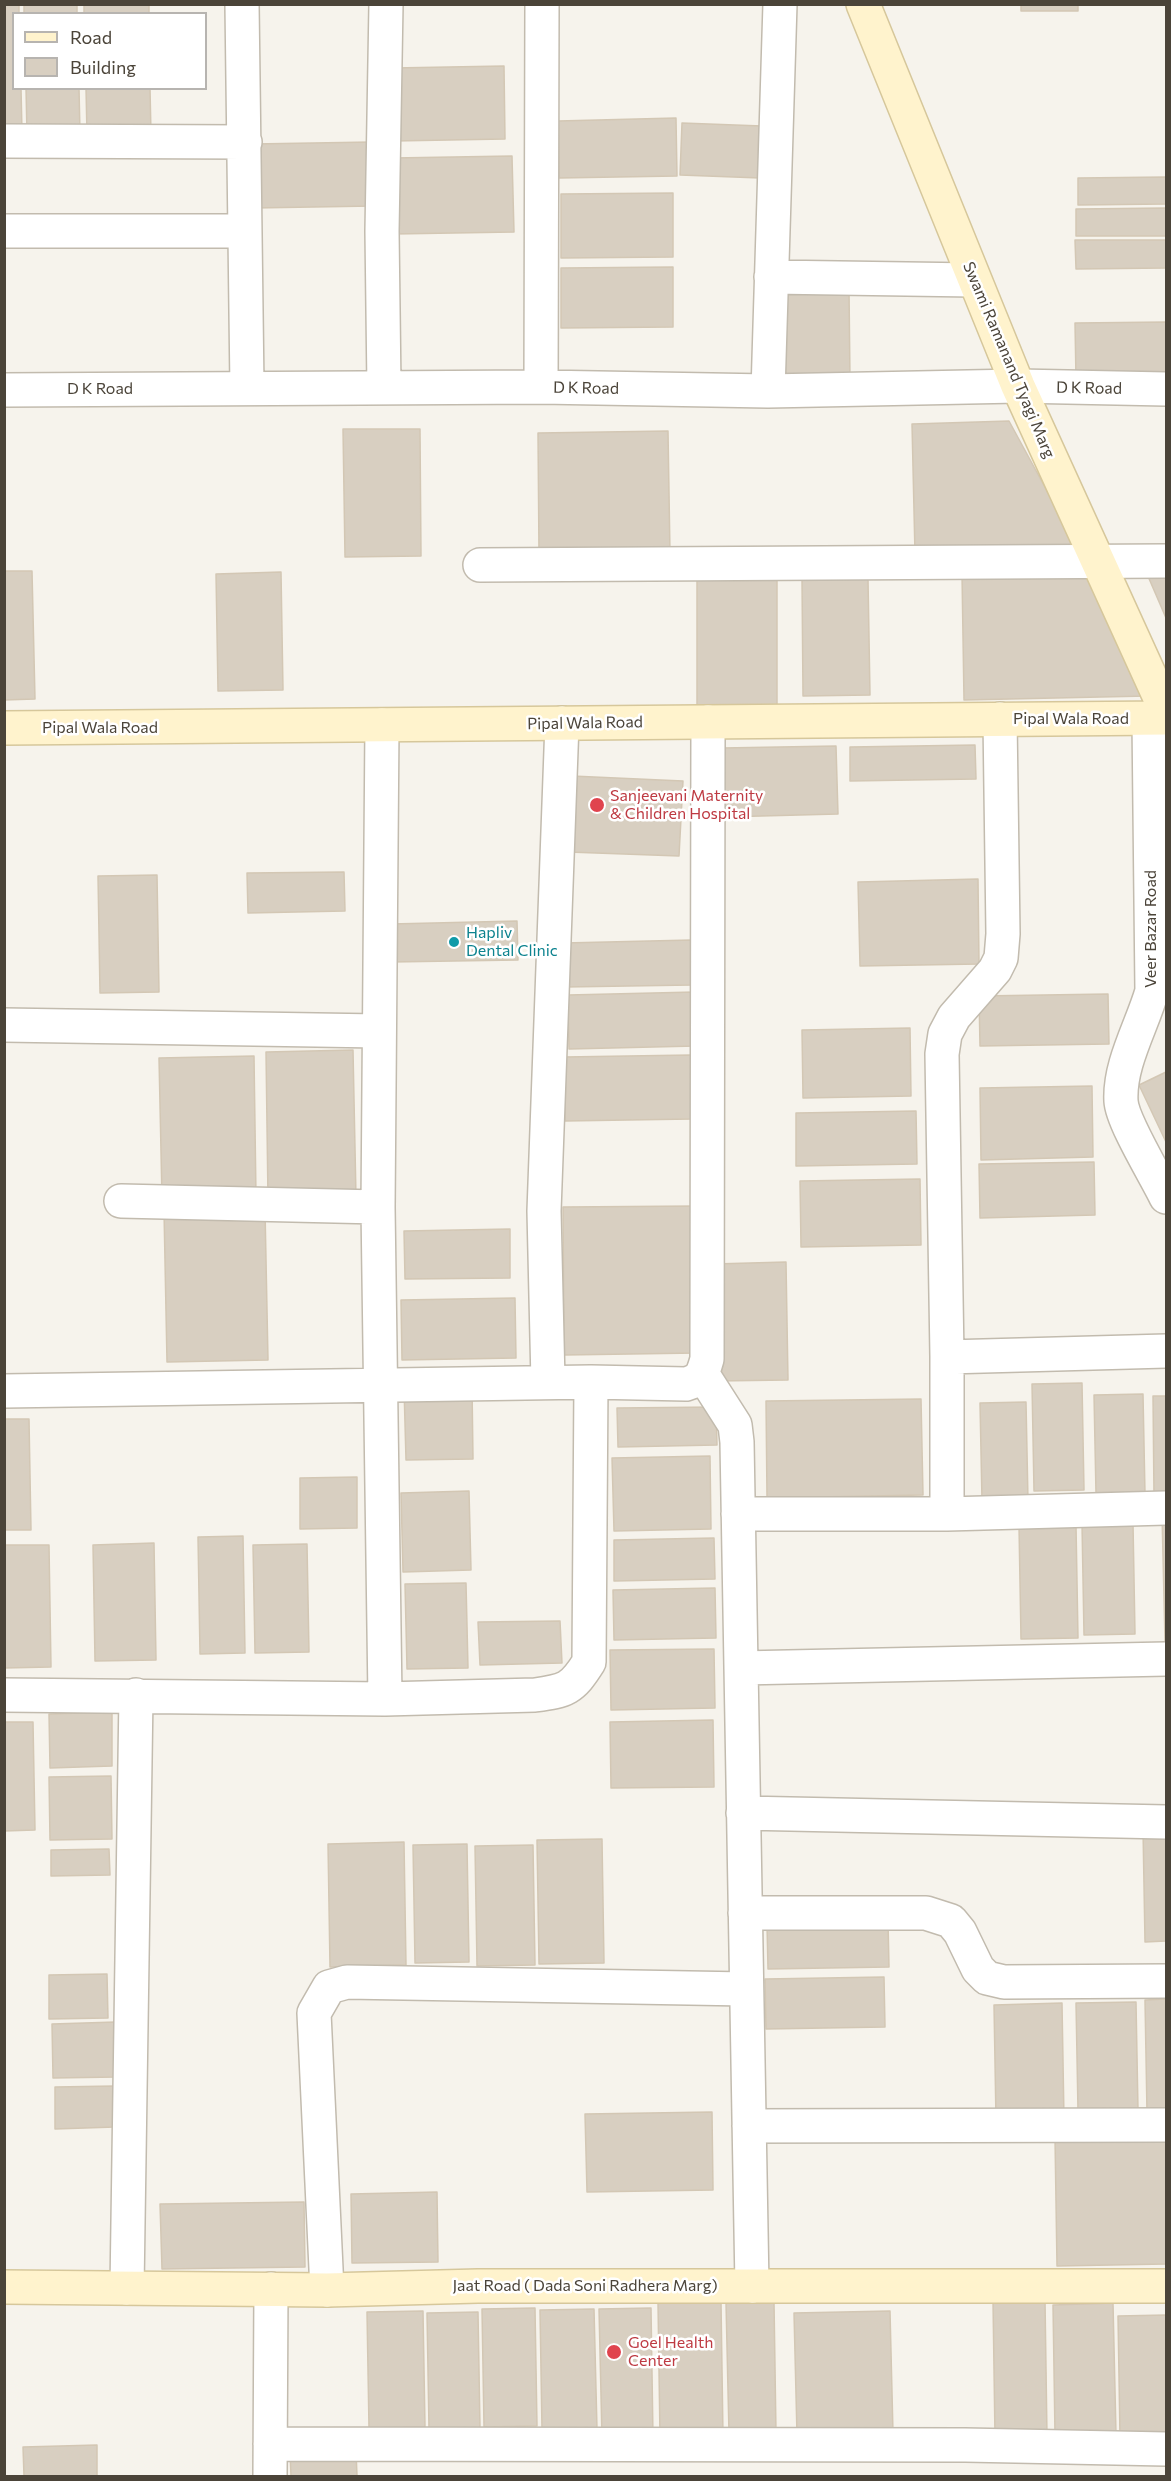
<!DOCTYPE html>
<html>
<head>
<meta charset="utf-8">
<style>
  body { margin:0 }
  #map { position:relative; width:1171px; height:2481px; overflow:hidden; background:#f6f3ec; font-family:Commissioner,sans-serif }
  canvas { display:block }
  .frame { position:absolute; inset:0; border:6px solid #4b4439; pointer-events:none }
  .legend { position:absolute; left:12px; top:12px; width:195px; height:78px; box-sizing:border-box; background:#fff; border:2px solid #b7b4b0; margin:0; padding:8px 10px; list-style:none; font-size:18px; color:#4b4439 }
  .legend li { display:flex; align-items:center; gap:12px; height:30px }
  .legend b { width:30px; border:2px solid #b7b4b0 }
</style>
</head>
<body>
<div id="map">
<canvas width="1171" height="2481"></canvas>
<div class="frame"></div>
<ul class="legend">
<li><b style="height:8px;background:#fff3cd"></b>Road</li>
<li><b style="height:16px;background:#d8cfc1"></b>Building</li>
</ul>
</div>
<script>
const g = document.querySelector('canvas').getContext('2d');
g.lineJoin = 'round';
function fillPath(path, color) { g.fillStyle = color; g.fill(path, 'evenodd'); }
function trace(path, color, width, dash) { g.strokeStyle = color; g.lineWidth = width; g.lineCap = dash ? 'butt' : 'round'; g.setLineDash(dash || []); g.stroke(path); }
function write(font, color, halo, rows, align = 'center') {
  g.font = font + ' Commissioner,sans-serif'; g.lineWidth = 5; g.setLineDash([]); g.textBaseline = 'middle'; g.strokeStyle = halo; g.fillStyle = color; for (const [text, x, y, turn = 0] of rows) {
    g.save(); g.translate(x, y); g.rotate((+turn || 0) * Math.PI / 180); g.textAlign = isNaN(turn) ? turn : align; if (halo) g.strokeText(text, 0, 0); g.fillText(text, 0, 0); g.restore();
  }
}
const building = new Path2D(`
  M4 4H19V14H14V88H21L22 132H4Z
  M24 4H77V14H24Z
  M84 4H149V14H84Z
  M1021 4H1078V11H1021Z
  M504 66 505 139 394 141 393 68Z
  M26 88H79L80 134 27 135Z
  M86 88H150L151 134 87 135Z
  M676 118 677 176 559 178 558 121Z
  M682 123 762 126 760 178 680 175Z
  M372 142 373 206 254 208 253 144Z
  M512 156 514 232 394 234 393 158Z
  M1166 177V204L1078 205V178Z
  M673 193V257L561 258V194Z
  M1166 208V236H1076V209Z
  M1075 240H1166V268L1076 269Z
  M673 267V327L561 328V268Z
  M772 289H849L850 380 773 381Z
  M1166 322V378L1076 379 1075 323Z
  M1009 421 1077 546 915 554 912 424Z
  M343 429H420L421 556 345 557Z
  M668 431 670 554 539 555 538 433Z
  M1144 567H1166V618Z
  M4 571H32L35 699 4 700Z
  M281 572 283 690 218 691 216 574Z
  M1091 572 1147 696 964 700 962 574Z
  M697 573H777V707L697 708Z
  M802 579H868L870 695 803 696Z
  M975 745 976 779 850 781V747Z
  M836 746 838 814 723 817 722 748Z
  M572 776 683 781 679 856 568 852Z
  M344 872 345 911 248 913 247 873Z
  M157 875 159 992 100 993 98 876Z
  M978 879 979 964 860 966 858 882Z
  M517 921 518 960 391 962V924Z
  M692 940V985L565 987 564 943Z
  M695 992 696 1046 569 1049 568 995Z
  M1108 994 1109 1044 980 1046 979 996Z
  M910 1028 911 1096 803 1098 802 1030Z
  M353 1050 356 1197 268 1199 266 1052Z
  M691 1055 692 1119 565 1121 564 1057Z
  M254 1056 256 1196 162 1198 159 1058Z
  M1166 1072V1142L1139 1085Z
  M1092 1086 1093 1157 981 1160 980 1088Z
  M916 1111 917 1164 796 1166V1113Z
  M1094 1162 1095 1215 980 1218 979 1164Z
  M920 1179 921 1245 801 1247 800 1181Z
  M696 1206 697 1353 564 1355 563 1207Z
  M265 1209 268 1360 167 1362 164 1211Z
  M510 1229V1278L405 1279 404 1231Z
  M786 1262 788 1380 716 1381 714 1264Z
  M515 1298 516 1358 402 1360 401 1300Z
  M1082 1383 1084 1490 1034 1491 1032 1384Z
  M472 1386 473 1459 406 1460 404 1387Z
  M1143 1394 1145 1494H1096L1094 1395Z
  M1153 1396H1166V1496L1154 1497Z
  M921 1399 923 1495 767 1498 766 1401Z
  M1026 1402 1028 1501H982L980 1403Z
  M716 1407 717 1445 618 1447 617 1408Z
  M4 1419H29L31 1530H4Z
  M710 1456 711 1529 614 1531 612 1458Z
  M357 1477V1528L300 1529V1478Z
  M469 1491 471 1570 403 1572 401 1493Z
  M1162 1514H1166V1641H1165Z
  M1133 1523 1135 1634 1084 1635 1082 1524Z
  M1076 1525 1078 1638 1021 1639 1019 1526Z
  M243 1536 245 1653 200 1654 198 1537Z
  M714 1538 715 1579 614 1581V1540Z
  M154 1543 156 1660 95 1661 93 1545Z
  M307 1544 309 1652 255 1653 253 1545Z
  M4 1545H49L51 1667 4 1668Z
  M466 1583 468 1668 407 1669 405 1584Z
  M715 1588 716 1638 614 1640 613 1590Z
  M560 1621 562 1663 480 1665 478 1622Z
  M714 1649 715 1708 611 1710 610 1650Z
  M112 1712V1766L50 1768 49 1714Z
  M713 1720 714 1787 611 1788 610 1722Z
  M4 1722H33L35 1830 4 1831Z
  M111 1776 112 1839 50 1840 49 1777Z
  M1143 1829H1166V1941L1145 1942Z
  M602 1839 604 1963 539 1964 537 1840Z
  M404 1842 406 1965 330 1967 328 1844Z
  M467 1844 469 1962 415 1963 413 1845Z
  M533 1845 535 1965 477 1966 475 1846Z
  M109 1849 110 1875 51 1876V1850Z
  M888 1922 889 1967 768 1969 767 1925Z
  M107 1974 108 2018 49 2019V1975Z
  M884 1977 885 2027 766 2029 765 1979Z
  M1166 1999V2112L1147 2113 1145 2000Z
  M1136 2002 1138 2110 1078 2111 1076 2003Z
  M1062 2003 1064 2119 996 2120 994 2005Z
  M116 2022 117 2077 53 2078 52 2024Z
  M114 2086 115 2127 55 2129V2087Z
  M712 2112 713 2190 587 2192 585 2114Z
  M1166 2136V2264L1057 2266 1055 2138Z
  M437 2192 438 2262 352 2263 351 2194Z
  M304 2202 305 2267 162 2269 160 2204Z
  M1045 2300 1047 2436 995 2437 993 2301Z
  M721 2302 723 2436 660 2437 658 2303Z
  M774 2302 776 2433 729 2434 726 2303Z
  M1113 2303 1116 2434 1055 2435 1053 2305Z
  M535 2308 537 2426 484 2427 482 2309Z
  M651 2308 653 2437 602 2438 599 2309Z
  M594 2309 597 2429 542 2430 540 2310Z
  M423 2311 425 2427 369 2428 367 2312Z
  M890 2311 893 2433 797 2435 794 2313Z
  M478 2312 480 2428 429 2429 427 2313Z
  M1166 2315V2436L1120 2437 1118 2316Z
  M97 2445V2476H24L23 2447Z
  M356 2451 357 2476H291L290 2452Z`);
const street = new Path2D(`
  M242 4 247 388
  M4 141 245 142
  M4 231H244
  M771 277 974 280
  M541 387 542 4
  M384 388 382 231 386 4
  M4 390 541 387 768 391 1018 386 1166 389
  M768 391 780 4
  M480 565 1166 561
  M1149 719 1152 991C1142 1026 1119 1064 1121 1101 1122 1121 1156 1176 1166 1197
  M382 725 378 1207 385 1699
  M4 1025 379 1031
  M121 1201 378 1207
  M947 1357 1166 1351
  M703 1375 735 1425 737 1442 752 2286
  M548 1382 544 1211 562 723
  M4 1391 591 1382 686 1384C701 1380 703 1374 707 1359L708 722
  M738 1514H947L1166 1508
  M947 1514V1357L942 1054 945 1034 954 1017 995 970 1001 958 1003 934 1000 719
  M741 1668 1166 1659
  M4 1695 385 1699 535 1695C566 1691 572 1689 589 1662L591 1382
  M743 1813 1166 1822
  M745 1913H926L951 1921 960 1932 978 1969 987 1978 1004 1982 1166 1981
  M749 2126 1166 2125
  M127 2288 136 1695
  M327 2290 314 2013 329 1987 347 1982 746 1989
  M270 2444 965 2445 1166 2449
  M270 2476 271 2289`);
const secondary = new Path2D(`
  M863 4 1018 386 1166 711
  M4 728 1166 718
  M4 2287 327 2290 478 2286H1166`);
const markers = [
  [597,805,8,"#e0444e"],
  [454,942,6,"#0f9aa8"],
  [614,2352,8,"#e0444e"]
];
const streetNames = [
  ["Swami Ramanand Tyagi Marg",1009,360,67],
  ["D K Road",586,388,1],
  ["D K Road",1089,388,1],
  ["D K Road",100,389],
  ["Pipal Wala Road",1071,719],
  ["Pipal Wala Road",585,723,-1],
  ["Pipal Wala Road",100,728],
  ["Veer Bazar Road",1151,929,-90],
  ["Jaat Road ( Dada Soni Radhera Marg)",585,2286]
];
const healthNames = [
  ["Sanjeevani Maternity",610,796],
  ["& Children Hospital",610,814],
  ["Goel Health",628,2343],
  ["Center",628,2361]
];
const cultureNames = [
  ["Hapliv",466,933],
  ["Dental Clinic",466,951]
];
fillPath(building, '#d8cfc1');
trace(building, '#d3c7b4', 1.5);
trace(street, '#c2bbae', 36);
trace(secondary, '#d6c79b', 36);
trace(street, '#fff', 33);
trace(secondary, '#fff3cd', 33);
for (const [x, y, r, color] of markers) { const dot = new Path2D(); dot.arc(x, y, r, 0, 2 * Math.PI); g.fillStyle = color; g.fill(dot); trace(dot, '#fff', 2); }
write('16px', '#4b4439', '#fff', streetNames);
write('16px', '#be3a42', '#fff', healthNames, 'left');
write('16px', '#0d838f', '#fff', cultureNames, 'left');
</script>
</body>
</html>
